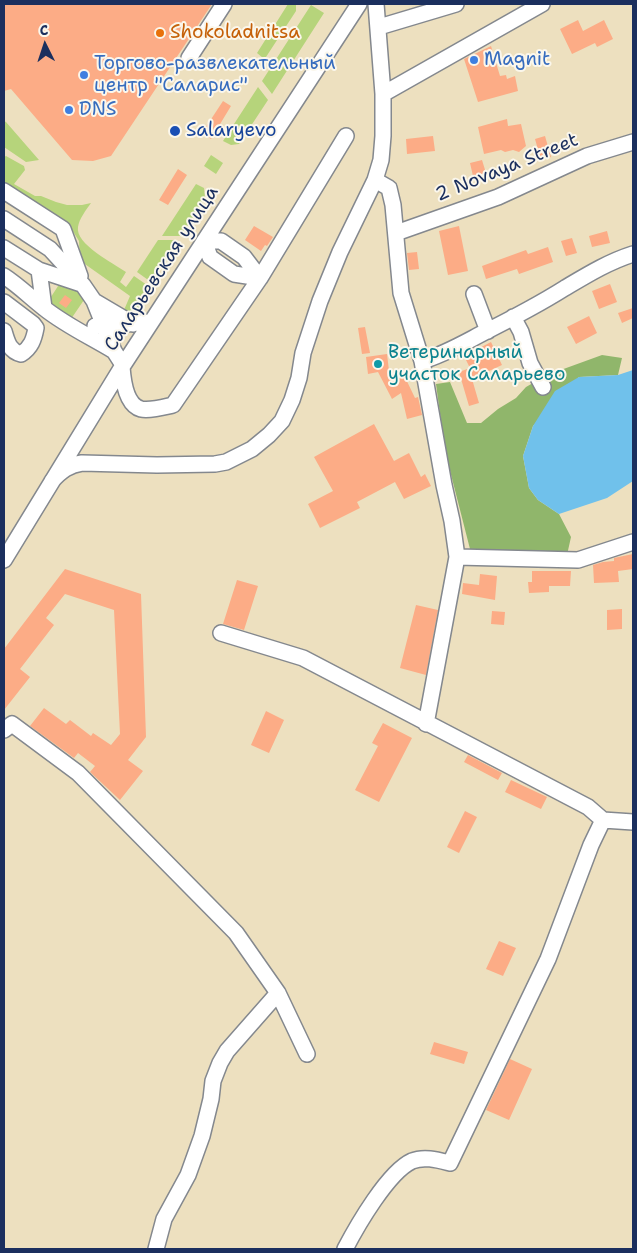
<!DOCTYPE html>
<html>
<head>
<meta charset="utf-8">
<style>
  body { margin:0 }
  #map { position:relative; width:637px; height:1253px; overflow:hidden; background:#ede0bf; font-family:"Shantell Sans",sans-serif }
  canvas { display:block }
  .frame { position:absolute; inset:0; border:5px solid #1b2f5e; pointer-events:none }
  .north { position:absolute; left:20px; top:20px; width:50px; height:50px; -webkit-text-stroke:4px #fbf7ec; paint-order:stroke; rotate:356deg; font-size:14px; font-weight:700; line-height:20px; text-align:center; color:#1b2f5e }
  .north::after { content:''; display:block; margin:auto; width:18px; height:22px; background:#1b2f5e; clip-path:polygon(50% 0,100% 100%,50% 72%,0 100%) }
</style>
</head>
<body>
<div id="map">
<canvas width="637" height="1253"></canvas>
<div class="frame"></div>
<div class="north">С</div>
</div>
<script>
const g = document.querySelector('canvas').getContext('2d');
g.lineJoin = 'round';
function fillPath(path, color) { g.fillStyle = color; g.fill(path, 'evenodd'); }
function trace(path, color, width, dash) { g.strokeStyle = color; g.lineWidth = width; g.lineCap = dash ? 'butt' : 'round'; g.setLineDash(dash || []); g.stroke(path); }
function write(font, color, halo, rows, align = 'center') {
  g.font = font + ' "Shantell Sans",sans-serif'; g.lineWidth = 4; g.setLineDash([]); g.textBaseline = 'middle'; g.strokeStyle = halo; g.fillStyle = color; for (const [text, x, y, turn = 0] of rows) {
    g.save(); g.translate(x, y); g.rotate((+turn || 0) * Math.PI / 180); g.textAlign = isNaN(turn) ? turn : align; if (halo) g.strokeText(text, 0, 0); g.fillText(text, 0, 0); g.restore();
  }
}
const green = new Path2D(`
  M288 4H296V11L266 57 263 58 257 53Z
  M311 5 324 13 272 94 262 81Z
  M258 87 268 100 239 144 231 145 223 141Z
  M4 121 6 122 39 160 26 162 4 147Z
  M211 155 223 163 216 174 204 166Z
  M6 156 24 166 25 170 14 184 35 196H41L56 202 67 205H82L91 203C86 210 79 219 78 227 75 244 113 263 126 272L120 282 126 287 134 276 147 285 142 296 146 300 144 305 136 313H129L124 310 130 296 82 262 80 259 79 241 69 225 4 182V157Z
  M196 184 204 188 205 198 181 236H162Z
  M158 240H177L151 282 137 272Z
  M62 280 86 297 71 319 47 303Z`);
const forest = new Path2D(`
  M602 355 622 358 618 375 579 377 533 426 523 456 529 488 538 500 559 514 571 537 567 555 470 549 445 451 436 384 450 382 467 423H481L498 409 516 398 526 387 547 375Z`);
const water = new Path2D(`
  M633 370V481L607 498 559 514 538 500 529 488 523 456 533 426 555 391 579 377 618 375Z`);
const building = new Path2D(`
  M4 4H212L111 156 93 161 72 160 11 89 4 91Z
  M578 20 583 31 604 20 613 39 597 47 595 43 572 54 560 29Z
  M491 46 500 76 506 75 507 79 515 76 518 91 478 102 464 59Z
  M223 101 231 106 211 139 202 133Z
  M507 119 508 126 521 124 526 146 519 152 513 150 505 152 501 150 484 154 478 127Z
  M433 136 435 151 407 154 406 139Z
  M545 136 551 157 541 160 535 139Z
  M482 160 486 173 473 176 470 163Z
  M178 169 187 175 168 205 159 200Z
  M254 226 273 237 267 246 265 245 261 251 245 240Z
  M459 226 468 271 448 275 439 231Z
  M607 231 610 243 592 247 589 236Z
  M572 238 577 253 566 256 561 241Z
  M548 247 553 262 519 274 517 269 486 279 482 266 526 250 528 254Z
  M417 252 419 269 409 270 407 253Z
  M610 284 617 302 599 309 592 291Z
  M65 295 72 300 66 308 59 303Z
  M633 308V318L622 323 618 313Z
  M589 316 597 333 576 344 567 327Z
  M365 327 370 353 362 354 358 328Z
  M491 342 502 365 472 379 479 403 469 406 459 372 470 368 464 356Z
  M387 354 390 379 403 373 415 398 418 397 422 415 407 419 401 393 392 399 378 372 368 374 366 357Z
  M374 424 394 461 409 453 421 477 425 474 431 486 404 499 395 482 357 502 360 508 320 528 308 504 333 491 314 457Z
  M633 554V569L618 571 619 582 594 583 593 565 603 562 614 561V558Z
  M65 569 141 594 146 737 128 760 143 771 120 800 90 772 95 766 78 753 74 758 30 726 44 708 66 724 70 720 91 736 93 733 111 745 120 734 114 610 65 594 46 618 54 625 20 669 30 677 4 710V649Z
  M532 571H571L570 586H549V592L529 593 528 582H532Z
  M480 574 497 576 495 600 462 594 463 583 479 585Z
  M237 580 258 586 244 630 223 624Z
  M416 605 438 610 426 675 400 668Z
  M622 609V629L607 630V610Z
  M492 611 505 612 504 625 491 624Z
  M266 711 284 720 269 753 251 745Z
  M383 723 412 738 379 802 355 790 378 746 372 743Z
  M468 755 502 773 498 780 464 762Z
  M511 780 547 797 541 809 505 792Z
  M465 811 477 817 459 853 447 847Z
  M499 941 516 948 503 976 486 969Z
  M434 1042 468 1052 464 1064 430 1054Z
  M510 1059 532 1069 509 1120 486 1110Z`);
const minor = new Path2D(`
  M379 27 456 4
  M189 58 224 4
  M383 94 542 4
  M375 180 389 188 393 205 401 293 422 361 444 485 452 521 457 557 426 724
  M4 191 63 229 80 276
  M4 219 50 249 83 285 94 301 114 351 123 365
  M396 233 498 197 587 156 633 142
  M204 241 210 257 234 274 260 278
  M204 241H221L244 257 260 278
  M4 248 39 270 81 284
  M39 270 44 308
  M4 276C18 285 30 297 44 308 65 325 91 337 114 351
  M474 294 488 331
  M94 301 133 324
  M4 302 33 324 36 328C34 339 31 348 21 354 9 351 7 341 4 331
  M513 317 521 332 530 363 543 387
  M95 326 151 322
  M422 361C443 355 462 344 481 334 509 320 538 305 565 288 587 275 608 262 633 254
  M122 367C123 380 126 405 141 409 150 411 164 407 173 405L260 278 346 136
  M52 481C61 471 69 465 82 463L157 465 215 464 226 462 252 449 269 435 282 421 292 400 299 378 303 353 320 301 340 252 375 180 381 160 383 136V94L376 4
  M457 557 578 560 633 542
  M4 560 122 367 359 4
  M221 633 303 658 588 807 603 820 591 845 548 959 450 1163C438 1160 424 1156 412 1161 388 1172 357 1226 345 1249
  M4 730 12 724 78 773 236 933 278 993 307 1054
  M603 820 633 822
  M156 1249 164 1219 188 1175 202 1136 211 1099 213 1081 220 1063 227 1051 278 993`);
const markers = [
  [160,33,5,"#e8710a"],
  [474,60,5,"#3f7fe0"],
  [84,75,5,"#3f7fe0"],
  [69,110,5,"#3f7fe0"],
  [175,131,6,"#1a4fb4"],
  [378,364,5,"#0f9aa8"]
];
const foodNames = [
  ["Shokoladnitsa",170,33]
];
const shopNames = [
  ["Magnit",484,60],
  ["Торгово-развлекательный",94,64],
  ["центр \"Саларис\"",94,86],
  ["DNS",79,110]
];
const transitNames = [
  ["Salaryevo",186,131]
];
const streetNames = [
  ["2 Novaya Street",507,168,-22],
  ["Саларьевская улица",162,269,-57]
];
const cultureNames = [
  ["Ветеринарный",388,353],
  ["участок Саларьево",388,375]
];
fillPath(green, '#b6d47b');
fillPath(forest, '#90b66b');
fillPath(water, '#70c1eb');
fillPath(building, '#fcac86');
trace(minor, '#84888e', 18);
trace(minor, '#fff', 15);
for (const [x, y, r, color] of markers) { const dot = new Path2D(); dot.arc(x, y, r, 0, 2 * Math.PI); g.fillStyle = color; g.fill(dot); trace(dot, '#fbf7ec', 2); }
write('19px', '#c56008', '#fbf7ec', foodNames, 'left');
write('19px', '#366cbe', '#fbf7ec', shopNames, 'left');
write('19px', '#164399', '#fbf7ec', transitNames, 'left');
write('19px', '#1b2f5e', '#fbf7ec', streetNames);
write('19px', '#0d838f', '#fbf7ec', cultureNames, 'left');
</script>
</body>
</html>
